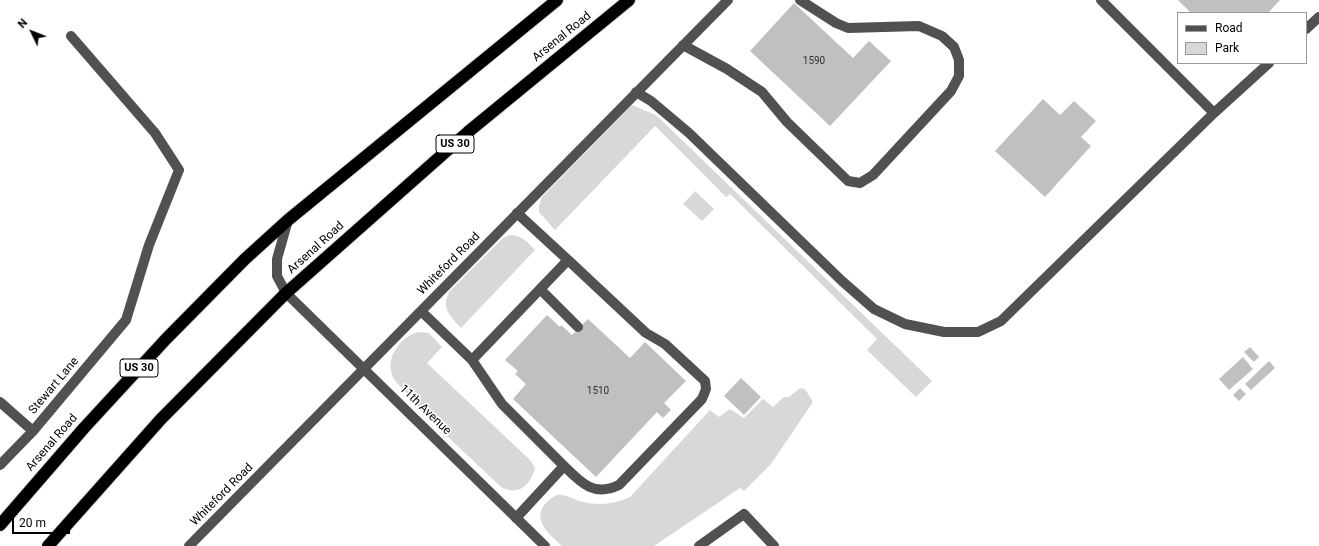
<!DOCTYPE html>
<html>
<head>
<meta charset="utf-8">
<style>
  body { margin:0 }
  #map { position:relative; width:1319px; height:546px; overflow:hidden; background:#fff; font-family:Roboto,sans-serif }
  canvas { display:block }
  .legend { position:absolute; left:1177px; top:12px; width:130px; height:52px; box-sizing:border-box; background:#fff; border:1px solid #999; margin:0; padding:5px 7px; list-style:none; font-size:12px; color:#000 }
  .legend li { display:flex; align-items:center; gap:8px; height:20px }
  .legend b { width:20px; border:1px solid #999 }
  .north { position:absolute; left:12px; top:12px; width:40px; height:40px; -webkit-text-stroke:3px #fff; paint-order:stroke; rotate:313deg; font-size:11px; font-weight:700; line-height:16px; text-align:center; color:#000 }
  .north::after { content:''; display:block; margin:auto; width:14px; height:18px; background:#000; clip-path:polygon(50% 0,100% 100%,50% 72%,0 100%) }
  .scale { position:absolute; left:12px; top:516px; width:58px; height:18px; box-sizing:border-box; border:2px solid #000; border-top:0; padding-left:5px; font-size:12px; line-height:14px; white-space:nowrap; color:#000; -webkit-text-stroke:3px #fff; paint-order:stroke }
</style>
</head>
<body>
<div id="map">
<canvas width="1319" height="546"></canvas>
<ul class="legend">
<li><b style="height:5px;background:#515151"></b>Road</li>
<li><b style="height:11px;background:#d8d8d8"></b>Park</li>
</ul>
<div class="north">N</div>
<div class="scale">20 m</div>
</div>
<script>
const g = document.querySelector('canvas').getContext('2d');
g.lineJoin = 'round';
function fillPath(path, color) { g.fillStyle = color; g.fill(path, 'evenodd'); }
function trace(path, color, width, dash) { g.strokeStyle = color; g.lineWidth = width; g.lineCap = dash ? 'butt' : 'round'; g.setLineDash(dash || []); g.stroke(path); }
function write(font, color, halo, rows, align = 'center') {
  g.font = font + ' Roboto,sans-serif'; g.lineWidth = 3; g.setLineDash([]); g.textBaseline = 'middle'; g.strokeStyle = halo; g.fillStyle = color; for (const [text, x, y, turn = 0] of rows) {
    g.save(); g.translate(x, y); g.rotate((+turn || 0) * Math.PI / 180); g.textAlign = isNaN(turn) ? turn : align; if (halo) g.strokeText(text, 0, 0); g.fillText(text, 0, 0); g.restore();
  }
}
const green = new Path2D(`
  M632 105 656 115 932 381 916 397 867 350 877 339 730 194 726 197 655 126 555 230 539 212V206L542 197Z
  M695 191 714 209 702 221 683 204Z
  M510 235C522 235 527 242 535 250L461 328C450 316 441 308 449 292L503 238Z
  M418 332 429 333 442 347 427 363 530 460 535 468C531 484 519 497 501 487 471 458 440 431 412 400 407 393 399 386 394 379 383 360 400 337 418 332Z
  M800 388 805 389 813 402 771 464 744 491 740 488 654 546H562C549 534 529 518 548 501 552 498 556 494 561 495 567 495 574 499 579 501 597 506 613 505 630 497L710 410 719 417 730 409 744 418 763 399 773 407 784 397H789Z`);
const building = new Path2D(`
  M1178 0H1280L1268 13H1191Z
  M794 3 853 58 869 41 891 61 830 126 750 51Z
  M1043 99 1060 115 1074 101 1096 121 1081 137 1091 146 1045 197 995 151Z
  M547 315 560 327 561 325 572 335 588 319 630 358 645 342 686 381 664 403 671 410 663 418 657 412 596 477 513 399 526 384 515 374 518 371 505 360Z
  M1250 347 1259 357 1254 362 1244 352Z
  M1243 357 1253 369 1229 390 1219 379Z
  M1269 361 1275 368 1251 390 1245 384Z
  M741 378 761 397 744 415 724 396Z
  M1240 388 1246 394 1239 401 1233 395Z`);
const minor = new Path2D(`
  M1101 0 1214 113
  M1306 29 1319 17
  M683 45 727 69 762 92 787 122 848 181 860 183 873 175 951 91 959 76V60L954 47 942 36 919 26 848 28 836 23 800 0
  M636 92 651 101 689 133 842 281 874 309 905 324 944 332H978L1001 321 1214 113 1269 63
  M288 220 277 259V276L286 293 545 546
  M540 289 578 327
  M421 311 472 360 502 404 564 466 516 518
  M472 360 568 260 517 213
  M0 402 33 431
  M0 465 33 431 126 320 149 245 179 170 155 133 71 36
  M564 466C581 483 594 497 619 485L702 399 706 389 705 381 665 344 646 333 568 260
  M189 546 728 0
  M699 546 744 514 774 546`);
const highway = new Path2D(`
  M0 525 84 428 166 339 245 259 288 220 557 0
  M48 546 161 419 286 293 468 132 629 0`);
const numberNames = [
  ["1590",814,61],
  ["1510",598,391]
];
const shields = [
  [455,144,38],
  [139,368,38]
];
const shieldNames = [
  ["US 30",455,144],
  ["US 30",139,368]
];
const streetNames = [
  ["Arsenal Road",562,37,-39],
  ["Arsenal Road",316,248,-42],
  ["Whiteford Road",449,264,-45],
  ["Stewart Lane",54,386,-50],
  ["11th Avenue",425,410,44],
  ["Arsenal Road",52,443,-49],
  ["Whiteford Road",222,495,-45]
];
fillPath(green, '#d8d8d8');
fillPath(building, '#c0c0c0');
trace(highway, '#dbdbdb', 14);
trace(minor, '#515151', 10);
trace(highway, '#000', 12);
write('10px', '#303030', null, numberNames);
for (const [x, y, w] of shields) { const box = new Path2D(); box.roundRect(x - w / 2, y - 9, w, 18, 3); g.fillStyle = '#fff'; g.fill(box); trace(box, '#000', 1); }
write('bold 11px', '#000', null, shieldNames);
write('12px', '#000', '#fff', streetNames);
</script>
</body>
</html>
